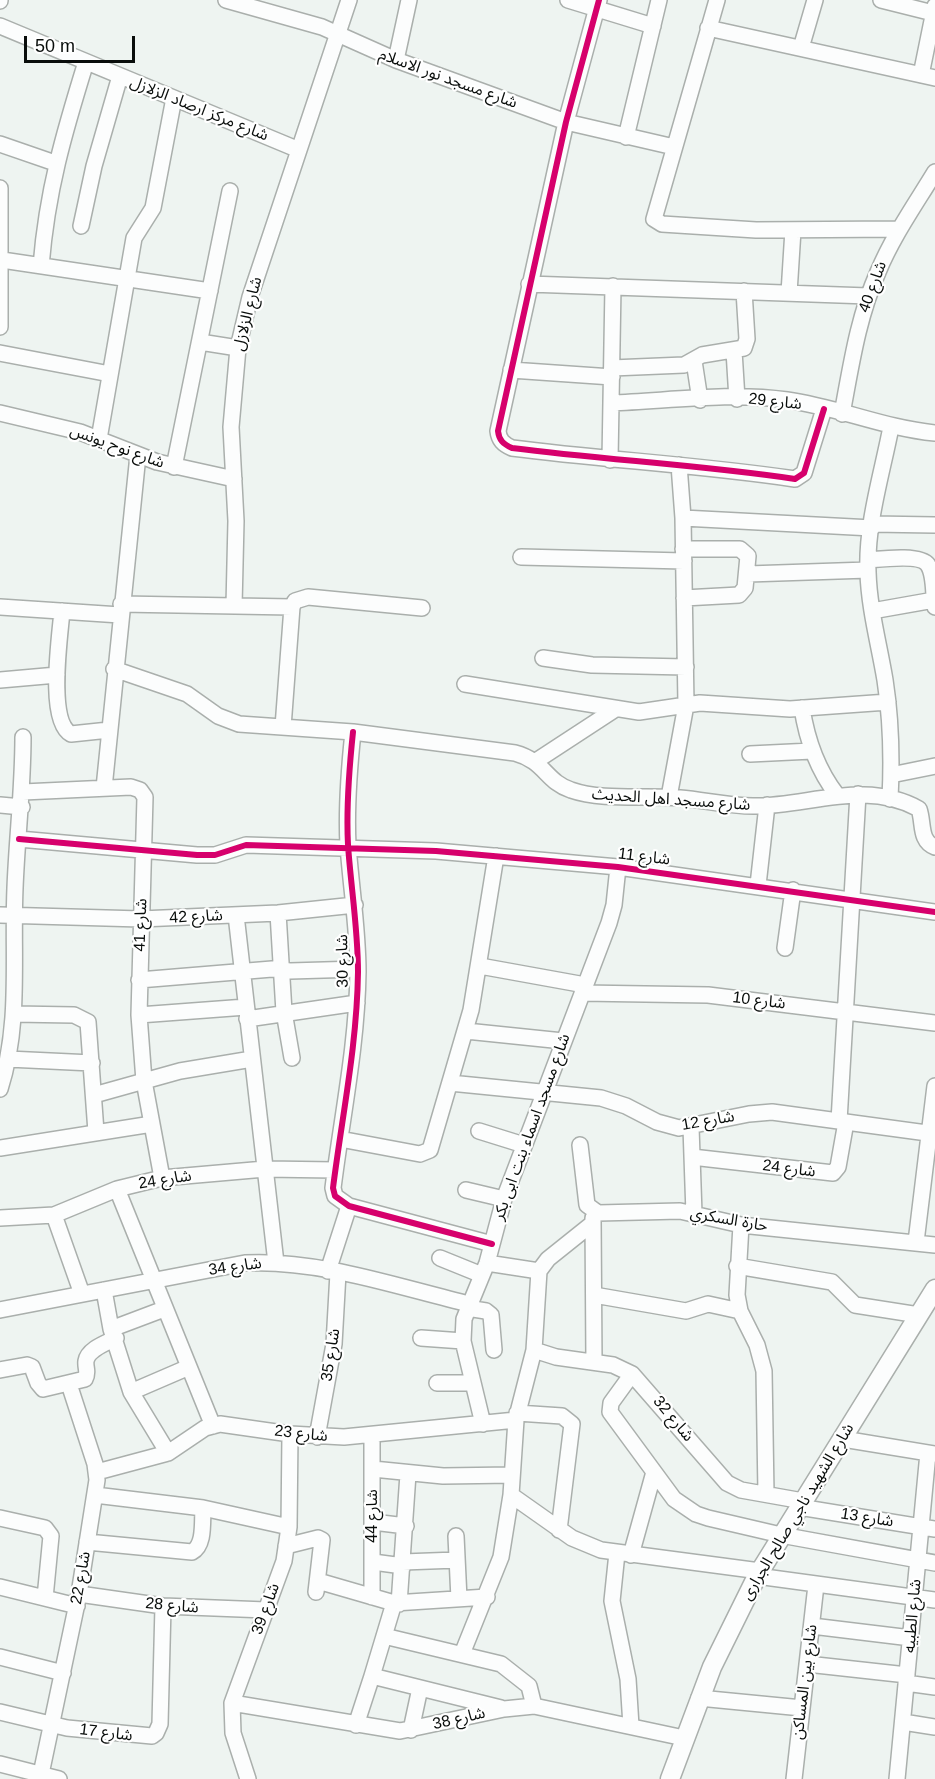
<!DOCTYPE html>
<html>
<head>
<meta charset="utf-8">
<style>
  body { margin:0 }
  #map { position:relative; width:935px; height:1779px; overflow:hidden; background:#eef4f1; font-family:Arial,sans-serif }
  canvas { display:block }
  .scale { position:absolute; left:24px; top:36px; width:111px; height:27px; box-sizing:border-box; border:3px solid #090d0b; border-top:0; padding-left:8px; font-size:18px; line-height:21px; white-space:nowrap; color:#090d0b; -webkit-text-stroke:4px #fff; paint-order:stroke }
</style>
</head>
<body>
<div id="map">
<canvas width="935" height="1779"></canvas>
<div class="scale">50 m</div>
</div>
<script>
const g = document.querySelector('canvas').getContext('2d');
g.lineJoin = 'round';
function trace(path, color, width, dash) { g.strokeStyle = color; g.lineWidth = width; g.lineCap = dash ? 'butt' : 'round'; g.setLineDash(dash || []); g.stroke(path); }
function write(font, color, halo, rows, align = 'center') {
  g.font = font + ' Arial,"Noto Sans Arabic",sans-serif'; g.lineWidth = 4.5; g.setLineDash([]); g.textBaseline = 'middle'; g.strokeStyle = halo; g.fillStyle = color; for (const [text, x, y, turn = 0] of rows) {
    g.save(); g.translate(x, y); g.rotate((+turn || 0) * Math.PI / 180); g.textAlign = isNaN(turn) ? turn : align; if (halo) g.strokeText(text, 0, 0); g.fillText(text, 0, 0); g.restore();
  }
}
const minor = new Path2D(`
  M226 0 322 27 396 60 566 122 674 147
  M568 0 653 26
  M599 0 566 122 498 431C499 440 503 444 512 448 606 460 701 465 795 479L804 473 824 409
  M717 0 654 219 662 224 756 230 899 229
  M881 0 933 13
  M0 1V0
  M0 26 299 150
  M708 28 935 78
  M801 48 815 0
  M396 60 409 0
  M921 75 935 6
  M626 137 659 0
  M0 144 55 163
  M0 188V327
  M81 226 94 166 120 76
  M2 260 210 291
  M41 266C47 191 64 133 86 62
  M529 284 868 296
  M789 293 793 230
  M200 342 238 348
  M734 351 737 399
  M0 353 110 374
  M694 361 700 400
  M612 368 684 365 702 355 744 348 747 339 744 291
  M511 370 612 377
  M611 403C668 401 730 392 787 400 837 407 884 428 935 433
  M0 413 80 432 157 462 234 479
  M842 414C851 366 858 317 878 272 893 236 915 205 935 172
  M99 439 134 238 153 208 174 98
  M610 460 613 286
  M174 467 230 191
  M683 518 872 528
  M872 524 935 525
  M683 549H740L748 556 745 588 739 595 684 598
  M521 557 684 561
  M868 560C881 559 921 554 928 565 935 575 933 595 935 607
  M748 574 868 570
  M121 604 292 607
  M234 606 236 521 231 427 238 348 250 297 349 0
  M0 607 120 615
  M62 611C60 636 47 721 71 734L109 730
  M872 611 934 600
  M543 658 592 665 686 667
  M114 669 187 694 218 716 239 724 353 732 515 753C545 761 546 782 571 790 602 801 647 795 680 798 705 800 732 807 757 806 811 805 867 780 919 809 924 823 919 841 935 847
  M0 680 57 675
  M465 684 639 712 700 703 790 709 888 702
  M802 708C807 741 817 769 837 795
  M283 727 292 607 295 601 308 597 422 608
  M353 732C349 770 346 807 348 845 351 888 358 929 358 972 357 1046 342 1116 333 1188L335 1196 349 1206 492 1244
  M750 754 812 751
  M536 761 614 710
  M891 775 935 766
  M104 788 138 455
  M23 792 131 787 140 790 145 797 139 1015 144 1081 162 1178
  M669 797 686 705 683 518 679 465
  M890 799C892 760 891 719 885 680 879 644 869 608 868 572 866 524 882 474 891 427
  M0 805 22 807
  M19 839 197 855H215L246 845 436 851 618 867 935 912
  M758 885 767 805
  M278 913 284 1012 292 1058
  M0 915 141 919 278 913 355 905
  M236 915 276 1263
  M785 948 793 890
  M480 966 585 985
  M139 980 272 969 290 971 358 969
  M582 993 708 995 935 1023
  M14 1014 74 1015 88 1022 96 1132
  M139 1015 246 1007
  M247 1019 357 1003
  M466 1031 563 1041
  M8 1059 92 1063
  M450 1083 601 1098 626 1106 657 1122 679 1128 749 1114 772 1112 935 1134
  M0 1089C21 1023 12 956 15 888 17 837 23 788 23 737
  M94 1095 180 1071 252 1059
  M839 1121 858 794
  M691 1127 694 1214
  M479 1131 524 1145
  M340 1139 420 1154 430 1150 471 1010 496 856
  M580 1145 587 1205 598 1213 680 1211 741 1225 935 1245
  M0 1148 152 1124
  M692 1157 833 1173 838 1167 846 1122
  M117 1189 213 1426
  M466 1190 504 1199
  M54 1215 82 1294
  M0 1218 54 1215 117 1189 162 1178 265 1169 335 1170
  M593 1218 594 1362
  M741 1225 737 1295 740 1311 757 1345 764 1371 766 1494
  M916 1242 935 1086
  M440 1258 482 1275
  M487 1263 539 1271
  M737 1266 832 1282 855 1305 919 1315
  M328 1271 349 1206
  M104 1290 111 1329 131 1392 168 1453
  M594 1295 686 1311 708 1304 740 1311
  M467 1308 486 1311 491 1315 494 1350
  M0 1310 245 1263C318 1259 398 1287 469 1304
  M111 1329 164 1309
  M421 1338 463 1341
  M534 1350 556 1357 613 1365 632 1374 727 1483 741 1490 803 1501
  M0 1370 27 1365 32 1367 38 1383 43 1389 85 1379C89 1372 85 1368 86 1361 88 1349 106 1343 116 1338
  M632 1374 611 1403 610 1412 674 1499 696 1514 708 1518 781 1535 935 1563
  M437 1383H473
  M131 1392 189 1367
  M517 1413 562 1416 572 1424 559 1530
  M483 1424 463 1341 464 1319 487 1263 504 1199 609 923 614 905 618 867
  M317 1437 334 1344 338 1273
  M843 1439 935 1454
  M373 1469 443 1476 512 1475
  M97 1472 168 1453 205 1428 220 1424 290 1434 344 1437 516 1420
  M95 1495 203 1508 289 1527
  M511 1495 572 1538 601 1550 760 1571
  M799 1507 935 1529
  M0 1518 45 1528 51 1536 45 1598
  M373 1522 406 1526
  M456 1536 459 1599
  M87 1542 192 1552C205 1545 202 1522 203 1508
  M286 1546 318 1538 322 1540 316 1592
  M617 1553 612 1601 628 1679 631 1726
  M631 1555 654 1472
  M373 1562 403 1566
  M403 1562 457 1560
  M757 1576 935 1600
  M318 1581 394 1603 487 1597
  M0 1587 77 1606
  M79 1594 163 1606 266 1610
  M372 1597V1436
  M399 1604 408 1474
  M812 1626 911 1638
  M384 1636 501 1664 529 1686 534 1706
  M462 1654 501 1557 511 1495 516 1420 534 1350 539 1271 548 1259 593 1223
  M0 1657 63 1673
  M807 1664 907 1675
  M372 1676 394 1603
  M906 1683 935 1687
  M699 1698 802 1708
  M232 1703 400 1731 504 1709 534 1706 684 1738
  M0 1712 67 1728 152 1736 156 1733 160 1724 163 1606
  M903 1722 935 1727
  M356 1725 372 1676 501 1708
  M411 1730 420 1688
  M0 1764 59 1779
  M41 1774 79 1594 97 1480 95 1464 69 1384
  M248 1779 233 1733 232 1703 284 1561 289 1527 290 1434
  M794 1779 816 1585
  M897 1779 928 1453`);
const tertiary = new Path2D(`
  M670 1779 712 1667 757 1576 935 1289`);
const cycleway = new Path2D(`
  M599 0 566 122 498 431C499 440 503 444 512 448 606 460 701 465 795 479L804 473 824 409
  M353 732C349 770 346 807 348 845 351 888 358 929 358 972 357 1046 342 1116 333 1188L335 1196 349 1206 492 1244
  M19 839 197 855H215L246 845 436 851 618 867 935 912`);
const streetNames = [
  ["شارع مسجد نور الاسلام",448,79,20],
  ["شارع مركز ارصاد الزلازل",199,109,22],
  ["شارع 40",873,287,-70],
  ["شارع الزلازل",248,314,-76],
  ["شارع 29",775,402,6],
  ["شارع نوح يونس",117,447,20],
  ["شارع مسجد اهل الحديث",671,800,4],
  ["شارع 11",644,857,7],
  ["شارع 42",196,917,-3],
  ["شارع 41",141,925,-88],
  ["شارع 30",343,961,-91],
  ["شارع 10",759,1001,7],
  ["شارع 12",708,1121,-10],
  ["شارع مسجد اسماء بنت ابى بكر",532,1127,-70],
  ["شارع 24",789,1169,7],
  ["شارع 24",165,1180,-9],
  ["حارة السكري",729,1220,10],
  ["شارع 34",235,1267,-8],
  ["شارع 35",331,1355,-81],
  ["شارع 32",673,1419,50],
  ["شارع 23",301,1434,6],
  ["شارع الشهيد ناجي صالح الجرارى",798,1512,-59],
  ["شارع 44",373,1516,-90],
  ["شارع 13",867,1518,9],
  ["شارع 22",81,1578,-80],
  ["شارع 28",172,1606,5],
  ["شارع 39",266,1609,-70],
  ["شارع الطبيه",913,1616,-85],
  ["شارع بين المساكن",805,1682,-83],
  ["شارع 38",459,1719,-13],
  ["شارع 17",106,1733,7]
];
trace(minor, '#aaafac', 18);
trace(tertiary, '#aaafac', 21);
trace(minor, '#fcfdfd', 15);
trace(tertiary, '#fcfdfd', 18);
trace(cycleway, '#d6006c', 6);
write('16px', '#090d0b', '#fff', streetNames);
</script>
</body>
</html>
